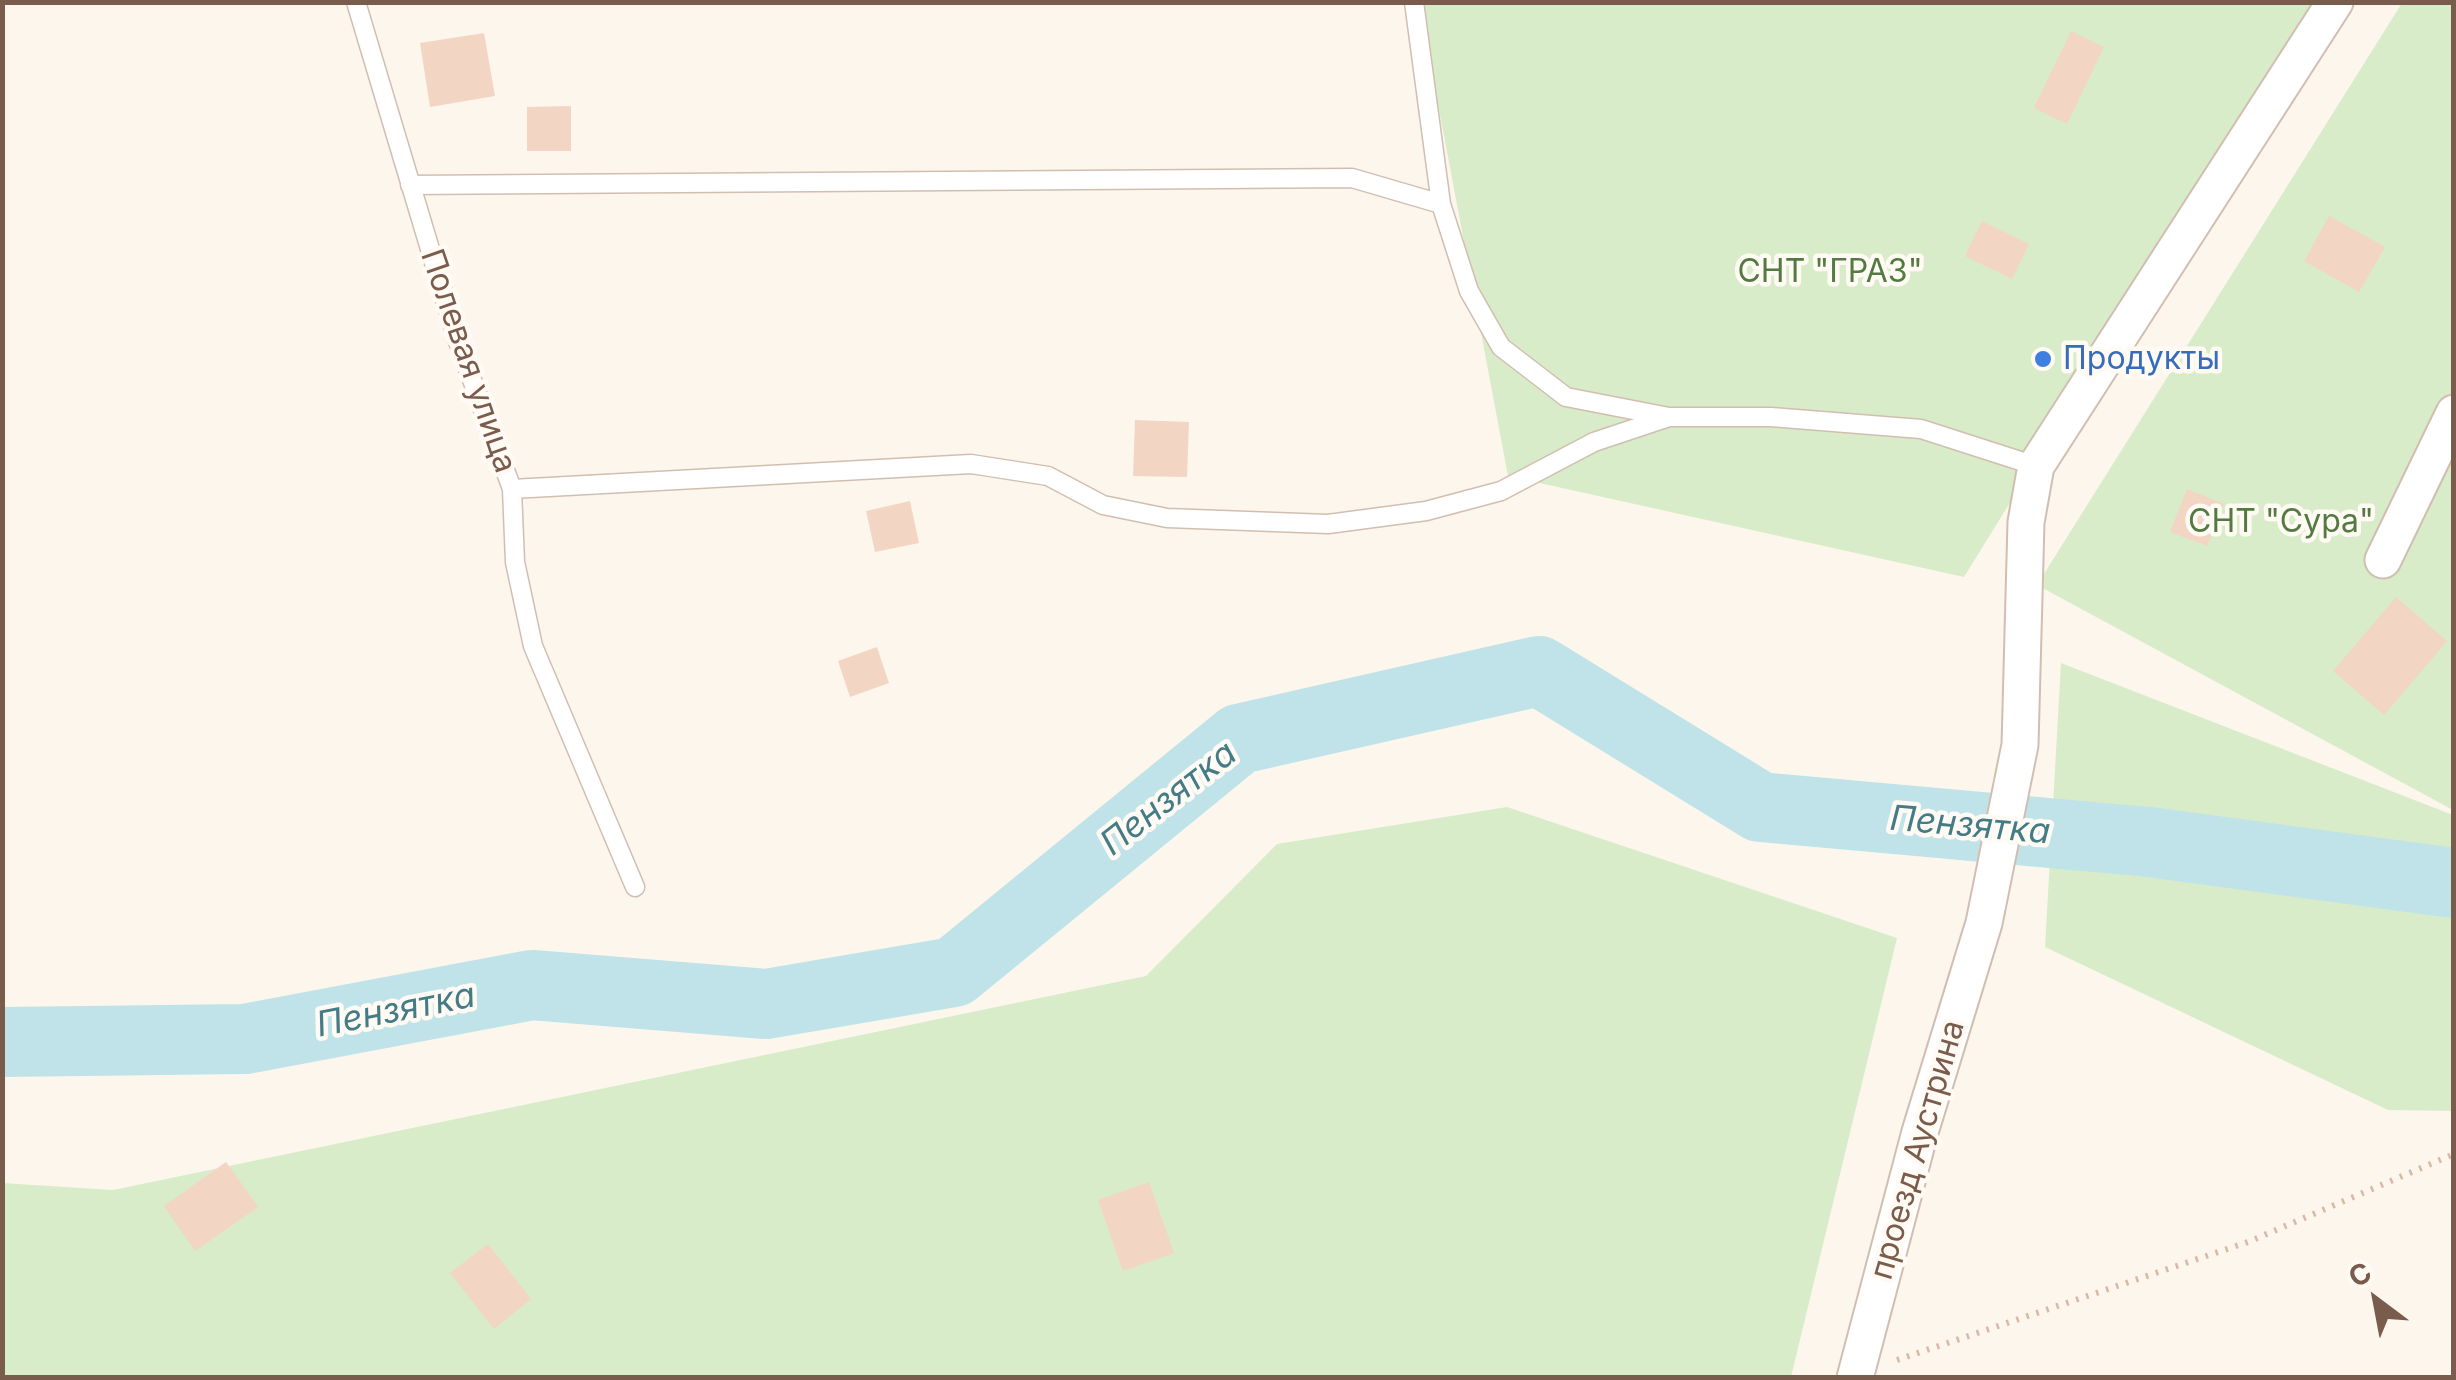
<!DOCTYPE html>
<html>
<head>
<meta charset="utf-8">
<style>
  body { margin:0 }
  #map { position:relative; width:2456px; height:1380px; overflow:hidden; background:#fdf6ec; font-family:Inter,sans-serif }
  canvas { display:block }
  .frame { position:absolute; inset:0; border:5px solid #7a5c4d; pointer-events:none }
  .north { position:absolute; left:2326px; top:1250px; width:100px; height:100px; -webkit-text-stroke:8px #fffaf3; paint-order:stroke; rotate:328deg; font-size:28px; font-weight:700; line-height:40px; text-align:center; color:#7a5c4d }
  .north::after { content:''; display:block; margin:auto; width:35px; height:45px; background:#7a5c4d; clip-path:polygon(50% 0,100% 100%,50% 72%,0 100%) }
</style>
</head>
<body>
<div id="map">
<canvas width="2456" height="1380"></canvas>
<div class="frame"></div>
<div class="north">С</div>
</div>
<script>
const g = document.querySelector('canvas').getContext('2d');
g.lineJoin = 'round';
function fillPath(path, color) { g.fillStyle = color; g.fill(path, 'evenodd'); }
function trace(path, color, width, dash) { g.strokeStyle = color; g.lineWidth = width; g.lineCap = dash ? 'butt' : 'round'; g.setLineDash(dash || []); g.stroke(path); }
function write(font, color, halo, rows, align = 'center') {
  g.font = font + ' Inter,sans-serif'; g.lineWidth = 9; g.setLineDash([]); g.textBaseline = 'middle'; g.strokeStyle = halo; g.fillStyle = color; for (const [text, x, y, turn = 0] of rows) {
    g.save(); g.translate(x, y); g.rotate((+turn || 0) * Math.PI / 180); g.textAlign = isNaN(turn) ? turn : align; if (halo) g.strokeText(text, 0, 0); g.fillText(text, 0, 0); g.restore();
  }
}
const green = new Path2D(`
  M1419 3H2319L1964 577 1508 476Z
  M2402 3H2453V810L2037 585Z
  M2061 663 2453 815V1111L2388 1110 2045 947Z
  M1507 807 1897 938 1791 1377H3L2 1183 113 1190 1146 976 1277 844Z`);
const river = new Path2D(`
  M2 1042 245 1039 532 985 766 1004 954 972 1239 739 1539 671 1760 807 2149 842 2454 883`);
const building = new Path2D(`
  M2071 31 2104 47 2067 124 2034 108Z
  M484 33 495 96 430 107 420 43Z
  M571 106V151H527V107Z
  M2329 216 2385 247 2359 292 2304 261Z
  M1982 221 2029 244 2012 279 1965 256Z
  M1135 420 1189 422 1187 477 1133 476Z
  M2187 489 2224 504 2207 546 2170 532Z
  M910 501 919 543 875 552 866 511Z
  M2396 597 2447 641 2384 715 2333 671Z
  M877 647 889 683 850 697 838 661Z
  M226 1162 258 1207 195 1251 164 1206Z
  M1149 1182 1174 1253 1123 1271 1098 1200Z
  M488 1244 531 1299 494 1329 450 1273Z`);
const path = new Path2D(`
  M1897 1360 2248 1242 2454 1154`);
const lane = new Path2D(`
  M356 2 456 336 512 489 515 562 533 646 635 887
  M1414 2 1441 204 1469 291 1501 347 1566 397 1669 417H1771L1921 429 2036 466
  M410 185 1352 178 1441 204
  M512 489 971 464 1048 476 1103 505 1167 518 1328 524 1426 511 1501 491 1594 442 1669 417`);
const street = new Path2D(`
  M2383 560 2454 413
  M1855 1378 1920 1132 1984 923 2020 745 2026 522 2036 466 2335 2`);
const markers = [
  [2043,359,10,"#3f7fe0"]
];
const parkNames = [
  ["СНТ \"ГРАЗ\"",1830,272],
  ["СНТ \"Сура\"",2281,522]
];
const shopNames = [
  ["Продукты",2063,359]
];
const streetNames = [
  ["Полевая улица",468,361,71],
  ["проезд Аустрина",1918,1150,-74]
];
const waterNames = [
  ["Пензятка",1169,799,-38],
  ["Пензятка",1970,826,5],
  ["Пензятка",396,1011,-11]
];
fillPath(green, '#d8ecc9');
trace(river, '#bfe3e8', 70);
fillPath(building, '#f3d5c3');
trace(lane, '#d1beb0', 21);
trace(street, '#d1beb0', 39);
trace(path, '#d9b8a5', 6, [2.5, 8]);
trace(lane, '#fff', 18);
trace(street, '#fff', 35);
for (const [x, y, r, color] of markers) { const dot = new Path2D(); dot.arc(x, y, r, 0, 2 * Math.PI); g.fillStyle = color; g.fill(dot); trace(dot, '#fffaf3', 4); }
write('32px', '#537a41', '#fffaf3', parkNames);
write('32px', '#366cbe', '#fffaf3', shopNames, 'left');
write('32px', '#7a5c4d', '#fffaf3', streetNames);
write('italic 35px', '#437c86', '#fffaf3', waterNames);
</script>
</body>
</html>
